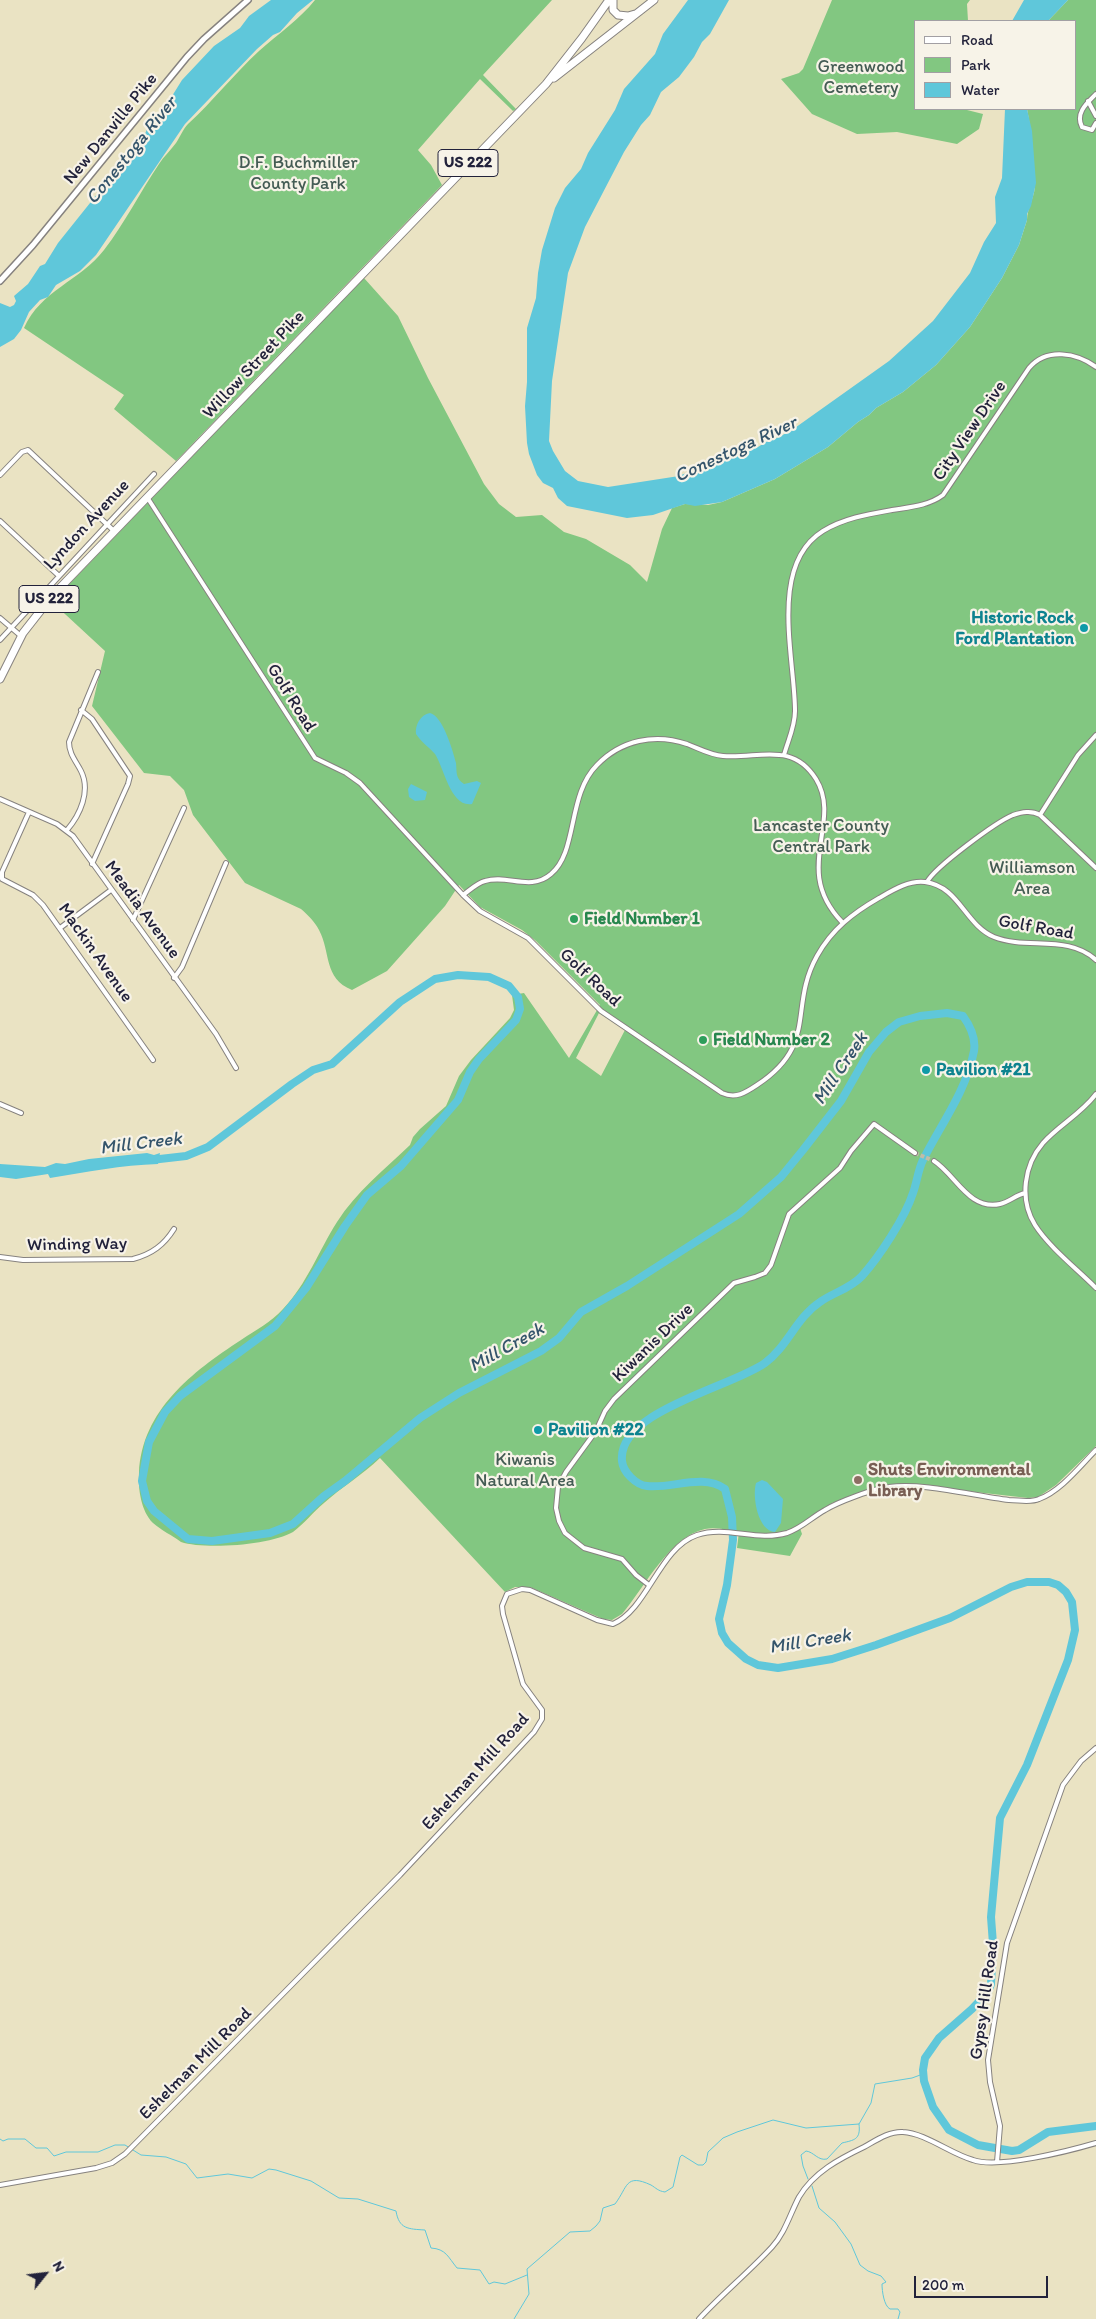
<!DOCTYPE html>
<html>
<head>
<meta charset="utf-8">
<style>
  body { margin:0 }
  #map { position:relative; width:1096px; height:2319px; overflow:hidden; background:#eae3c3; font-family:Itim,sans-serif }
  canvas { display:block }
  .legend { position:absolute; left:914px; top:20px; width:162px; height:90px; box-sizing:border-box; background:#f7f3e8; border:1px solid #a29fa3; margin:0; padding:6px 9px; list-style:none; font-size:15px; color:#22223b }
  .legend li { display:flex; align-items:center; gap:10px; height:25px }
  .legend b { width:25px; border:1px solid #a29fa3 }
  .north { position:absolute; left:20px; top:2249px; width:50px; height:50px; -webkit-text-stroke:4px #f7f3e8; paint-order:stroke; rotate:61deg; font-size:14px; font-weight:700; line-height:20px; text-align:center; color:#22223b }
  .north::after { content:''; display:block; margin:auto; width:18px; height:22px; background:#22223b; clip-path:polygon(50% 0,100% 100%,50% 72%,0 100%) }
  .scale { position:absolute; left:914px; top:2276px; width:134px; height:22px; box-sizing:border-box; border:2px solid #22223b; border-top:0; padding-left:6px; font-size:15px; line-height:18px; white-space:nowrap; color:#22223b; -webkit-text-stroke:4px #f7f3e8; paint-order:stroke }
</style>
</head>
<body>
<div id="map">
<canvas width="1096" height="2319"></canvas>
<ul class="legend">
<li><b style="height:6px;background:#fff"></b>Road</li>
<li><b style="height:14px;background:#82c781"></b>Park</li>
<li><b style="height:14px;background:#5fc7da"></b>Water</li>
</ul>
<div class="north">N</div>
<div class="scale">200 m</div>
</div>
<script>
const g = document.querySelector('canvas').getContext('2d');
g.lineJoin = 'round';
function fillPath(path, color) { g.fillStyle = color; g.fill(path, 'evenodd'); }
function trace(path, color, width, dash) { g.strokeStyle = color; g.lineWidth = width; g.lineCap = dash ? 'butt' : 'round'; g.setLineDash(dash || []); g.stroke(path); }
function write(font, color, halo, rows, align = 'center') {
  g.font = font + ' Itim,sans-serif'; g.lineWidth = 4.5; g.setLineDash([]); g.textBaseline = 'middle'; g.strokeStyle = halo; g.fillStyle = color; for (const [text, x, y, turn = 0] of rows) {
    g.save(); g.translate(x, y); g.rotate((+turn || 0) * Math.PI / 180); g.textAlign = isNaN(turn) ? turn : align; if (halo) g.strokeText(text, 0, 0); g.fillText(text, 0, 0); g.restore();
  }
}
const green = new Path2D(`
  M315 0H552L483 75 516 109 513 111 480 79 418 150 431 165 442 185 176 461 114 409 124 395 24 328C41 290 80 281 104 250 125 223 140 192 159 164 164 156 171 150 176 143 180 137 183 129 188 124 213 101 234 74 259 51 278 34 300 19 315 0Z
  M832 0H970L967 4 968 21H915V109H963L983 114 979 129 957 144 897 132 857 134 812 114 781 79 799 73 803 69Z
  M1068 0H1096V1446L1056 1485 1038 1497 1028 1498 905 1484H892L878 1487 832 1503 799 1525 802 1534 790 1556 737 1548 739 1532C728 1530 716 1527 705 1529 669 1537 645 1587 622 1614L612 1620 603 1619 530 1587H515L505 1592 380 1458C362 1475 342 1487 324 1503 313 1512 304 1524 293 1532 271 1545 205 1550 181 1542 172 1535 162 1531 153 1523 141 1511 138 1489 139 1473 142 1410 192 1372 241 1340 256 1330 271 1322 283 1309 307 1284 319 1250 337 1222 356 1192 385 1169 410 1145L413 1137 420 1129 446 1106 459 1076 471 1060 510 1018 514 1010 512 995 524 993 569 1058 600 1005 536 941 522 930 480 907 459 885 445 906 387 971 352 990C323 978 331 952 319 930 315 922 308 915 301 909L245 883 193 815 184 790 170 776 144 773 92 706 105 651 52 602 364 278 398 316 428 378 484 484 499 504 516 517 542 515 564 532 586 539 630 565 647 582 662 529 672 508 685 504 708 505 722 502 775 479 828 447 858 422 869 415 876 408 903 392 936 365 970 327 1002 278 1019 245 1027 220C1027 208 1036 195 1035 182 1033 158 1032 133 1027 109H1075V21H1048ZM599 1013 625 1030 601 1076 576 1058Z`);
const water = new Path2D(`
  M271 0H313L297 13 280 32 273 35 257 49 185 124 96 255 80 271 56 285 48 297 40 300 29 312 21 330 14 339 0 347V303L10 307 14 305 16 301 14 296 28 284 40 266 45 264 58 243 106 183 118 176V171L125 159 141 144 147 129 164 109 182 80 214 46 240 28 249 16Z
  M688 0H729L710 34 702 42 694 57 679 77 661 92 650 115 641 125 624 152 585 227 568 273 552 381 549 441 553 451 565 471 578 481 608 487 679 476 706 465 729 460 742 451 758 447 769 440 775 439 792 430 889 361 933 321 970 273 984 242 996 223 995 197 1002 178 1005 109H1027L1032 131 1036 183 1031 206 1027 214V220L1019 245 1002 278 970 327 936 365 903 392 876 408 869 415 858 422 828 447 775 479 722 502 695 506 685 504 653 515 627 518 567 506 558 498 553 488 543 483 537 475 529 454 527 443 525 406 527 382V328L536 298 538 273 542 250 555 208 565 188 581 169 588 153 615 110 624 89 655 54 663 34Z
  M1024 0H1068L1048 21H1012Z
  M430 713C443 716 453 751 456 763 457 772 455 778 464 784L477 781 481 783 472 804C451 808 444 768 435 754 429 747 421 742 416 734 415 725 420 715 430 713Z
  M411 784 427 792 425 800 415 801 409 797 408 789Z
  M147 1153 154 1155 160 1153 158 1164C122 1165 86 1172 50 1178L48 1174 16 1179 0 1177V1164L45 1167 56 1163 65 1164 89 1159Z
  M762 1480 767 1482 783 1499 781 1523 775 1532C758 1531 752 1497 756 1483Z`);
const stream = new Path2D(`
  M0 2139 3 2141 8 2139H25L36 2148H47L54 2156 66 2152H98L115 2145H125L141 2155 166 2157 186 2164 197 2178 228 2174 252 2178 269 2169 276 2170 311 2181 339 2198 358 2199 396 2211C399 2229 408 2229 425 2230L431 2248C446 2249 448 2257 457 2268L480 2270 489 2284 494 2282 505 2284 527 2275
  M808 2179 803 2166 801 2155 806 2151C814 2152 818 2161 827 2159L842 2143C854 2140 861 2140 859 2124
  M812 2186 819 2208 835 2222 851 2244 860 2265 868 2271 881 2276 886 2282 882 2284C882 2291 884 2306 890 2309H898L900 2312 898 2319
  M514 2319 529 2294 527 2269 570 2232 590 2231 596 2226 600 2221 603 2208 615 2204C628 2187 625 2173 651 2185 656 2188 658 2191 665 2192L673 2187 680 2157 682 2155 698 2165H703L706 2162 708 2152 723 2138 737 2132 773 2120 806 2128 859 2124 871 2103 875 2084 912 2078 923 2074`);
const river = new Path2D(`
  M151 1160 186 1156 208 1147 292 1084 313 1070 332 1064 400 1002 435 979 458 975 489 977 509 986 518 997 520 1009 516 1020 479 1059 470 1072 458 1100 401 1166 367 1195 345 1226 306 1288 275 1326 180 1396 165 1412 149 1442 142 1481 147 1501 154 1511 188 1539 212 1541 270 1533 293 1524 324 1496 345 1481 420 1418 459 1393 541 1351 559 1338 581 1312 627 1286 739 1214 781 1177 803 1150 841 1101 869 1052 886 1032 899 1022 920 1016 947 1013 963 1016C971 1027 976 1038 974 1051 966 1092 941 1124 923 1160 918 1170 917 1182 913 1193 905 1218 879 1257 862 1276 850 1289 834 1292 820 1302 796 1318 788 1346 765 1363 732 1387 617 1411 622 1461 623 1472 636 1485 647 1486 672 1489 703 1473 725 1489L732 1517 733 1540 727 1585 719 1619 722 1633 728 1643 746 1659 758 1665 778 1668 832 1659 876 1645 950 1618 1011 1587 1027 1582H1049L1058 1585 1066 1592 1072 1602 1075 1630 1068 1660 1027 1765 1000 1818 991 1917 993 1944 991 1984 988 1992 972 2009 939 2038 925 2058 923 2070 924 2081 933 2107 949 2130 978 2145 1012 2151 1019 2150 1048 2132 1096 2126`);
const streetTunnel = new Path2D(`
  M915 1153 934 1161`);
const street = new Path2D(`
  M1096 94C1087 103 1075 113 1082 127L1092 130 1096 123
  M1088 101 1096 116
  M0 475 22 452 28 450 114 531
  M147 497 315 758 346 773 360 783 463 895 480 911 528 938 601 1011 722 1093C736 1099 745 1093 757 1085 819 1044 788 1008 817 956 832 929 853 913 879 898 893 890 909 880 925 882 959 886 965 925 994 937 1027 950 1068 934 1096 960
  M0 521 58 575
  M0 618 21 636
  M0 640 154 474
  M81 710 92 719 130 776 128 784 92 864
  M1096 735 1078 755 1040 815 1096 868
  M784 755C788 740 795 727 795 711 795 659 768 565 823 531 844 518 869 514 892 510 910 507 928 506 943 495L1029 368C1047 347 1077 353 1096 367
  M0 799 57 824 73 836 216 1034 236 1068
  M29 812 2 872V879L33 895 43 905 153 1060
  M67 830C80 815 91 791 81 771 76 761 69 754 69 742L98 672
  M927 882C935 867 996 822 1013 815 1022 812 1031 810 1040 815
  M463 895C470 890 477 883 485 881 508 874 530 892 551 874 578 852 567 795 597 765 621 740 655 733 687 744 700 749 710 755 723 756 759 759 792 741 816 779 843 823 791 869 842 922
  M133 920 184 808
  M60 928 111 890
  M174 978 182 967 226 863
  M1096 1094C1081 1114 1059 1125 1043 1143 1024 1165 1019 1199 1035 1225 1049 1247 1077 1269 1096 1288
  M0 1104 21 1113
  M934 1161C955 1174 969 1211 1000 1204 1009 1202 1016 1195 1025 1193
  M0 1257 23 1260 133 1259C152 1254 164 1245 174 1229
  M649 1585 636 1575 622 1559 584 1548 565 1533 559 1521 556 1508 558 1487 566 1472 596 1431 605 1411 614 1399 734 1283 755 1277 765 1273 771 1265 789 1214 840 1168 851 1151 874 1124 915 1153
  M997 2162 1000 2126 990 2082 988 2060 1007 1943 1063 1785 1081 1761 1096 1748
  M0 2185 96 2168 112 2163 125 2154 400 1875 534 1732 542 1719V1710L523 1684 503 1614 502 1606 507 1594 522 1589 530 1590 597 1620 613 1624C648 1609 659 1548 697 1535 727 1525 756 1542 787 1533 802 1528 812 1517 825 1510 838 1502 875 1488 889 1487 923 1482 974 1496 1009 1500 1019 1500 1030 1503 1039 1499 1061 1491 1080 1466 1096 1450
  M699 2319C722 2294 749 2272 772 2247 785 2233 790 2214 799 2197 814 2172 839 2159 864 2147 875 2141 889 2131 903 2132 925 2133 951 2154 973 2160 998 2169 1069 2151 1096 2143`);
const secondary = new Path2D(`
  M0 281 33 245 187 57 204 39 248 0`);
const highway = new Path2D(`
  M613 0V10L618 15 628 16 635 14
  M554 78 654 0
  M0 679 23 633 52 596 546 84 582 38 609 0`);
const markers = [
  [1084,628,5,"#0f9aa8"],
  [574,919,5,"#2e9e5b"],
  [703,1040,5,"#2e9e5b"],
  [926,1070,5,"#0f9aa8"],
  [538,1430,5,"#0f9aa8"],
  [858,1480,5,"#8d6e63"]
];
const shields = [
  [468,163,60],
  [49,599,60]
];
const shieldNames = [
  ["US 222",468,163],
  ["US 222",49,599]
];
const parkNames = [
  ["Greenwood",861,67],
  ["Cemetery",861,88],
  ["D.F. Buchmiller",298,163],
  ["County Park",298,184],
  ["Lancaster County",821,826],
  ["Central Park",821,847],
  ["Williamson",1032,868],
  ["Area",1032,889],
  ["Kiwanis",525,1460],
  ["Natural Area",525,1481]
];
const streetNames = [
  ["New Danville Pike",111,129,-51],
  ["Willow Street Pike",254,365,-47],
  ["City View Drive",970,431,-56],
  ["Lyndon Avenue",87,525,-47],
  ["Golf Road",291,698,58],
  ["Meadia Avenue",142,910,54],
  ["Golf Road",1036,928,10],
  ["Mackin Avenue",95,953,55],
  ["Golf Road",590,978,43],
  ["Winding Way",77,1245,-1],
  ["Kiwanis Drive",653,1343,-44],
  ["Eshelman Mill Road",476,1772,-48],
  ["Gypsy Hill Road",985,2000,-82],
  ["Eshelman Mill Road",196,2064,-45]
];
const cultureNames = [
  ["Historic Rock",1074,618,"right"],
  ["Ford Plantation",1074,639,"right"],
  ["Pavilion #21",936,1070],
  ["Pavilion #22",548,1430]
];
const leisureNames = [
  ["Field Number 1",584,919],
  ["Field Number 2",713,1040]
];
const educationNames = [
  ["Shuts Environmental",868,1470],
  ["Library",868,1491]
];
const waterNames = [
  ["Conestoga River",132,151,-51],
  ["Conestoga River",736,450,-25],
  ["Mill Creek",841,1069,-56],
  ["Mill Creek",141,1144,-7],
  ["Mill Creek",507,1348,-29],
  ["Mill Creek",810,1642,-9]
];
fillPath(green, '#82c781');
fillPath(water, '#5fc7da');
trace(stream, '#5fc7da', 1);
trace(river, '#5fc7da', 8);
trace(streetTunnel, '#c2bca8', 4, [4, 2]);
trace(street, '#86827f', 6);
trace(secondary, '#86827f', 8);
trace(highway, '#86827f', 9);
trace(street, '#fff', 4);
trace(secondary, '#fff', 5);
trace(highway, '#fff', 7);
for (const [x, y, r, color] of markers) { const dot = new Path2D(); dot.arc(x, y, r, 0, 2 * Math.PI); g.fillStyle = color; g.fill(dot); trace(dot, '#f7f3e8', 2); }
for (const [x, y, w] of shields) { const box = new Path2D(); box.roundRect(x - w / 2, y - 13.5, w, 27, 4); g.fillStyle = '#f7f3e8'; g.fill(box); trace(box, '#22223b', 1); }
write('bold 16px', '#22223b', null, shieldNames);
write('18px', '#445c54', '#f7f3e8', parkNames);
write('18px', '#22223b', '#f7f3e8', streetNames);
write('bold 18px', '#0d838f', '#f7f3e8', cultureNames, 'left');
write('bold 18px', '#27864d', '#f7f3e8', leisureNames, 'left');
write('bold 18px', '#785e54', '#f7f3e8', educationNames, 'left');
write('italic 19px', '#34546b', '#f7f3e8', waterNames);
</script>
</body>
</html>
